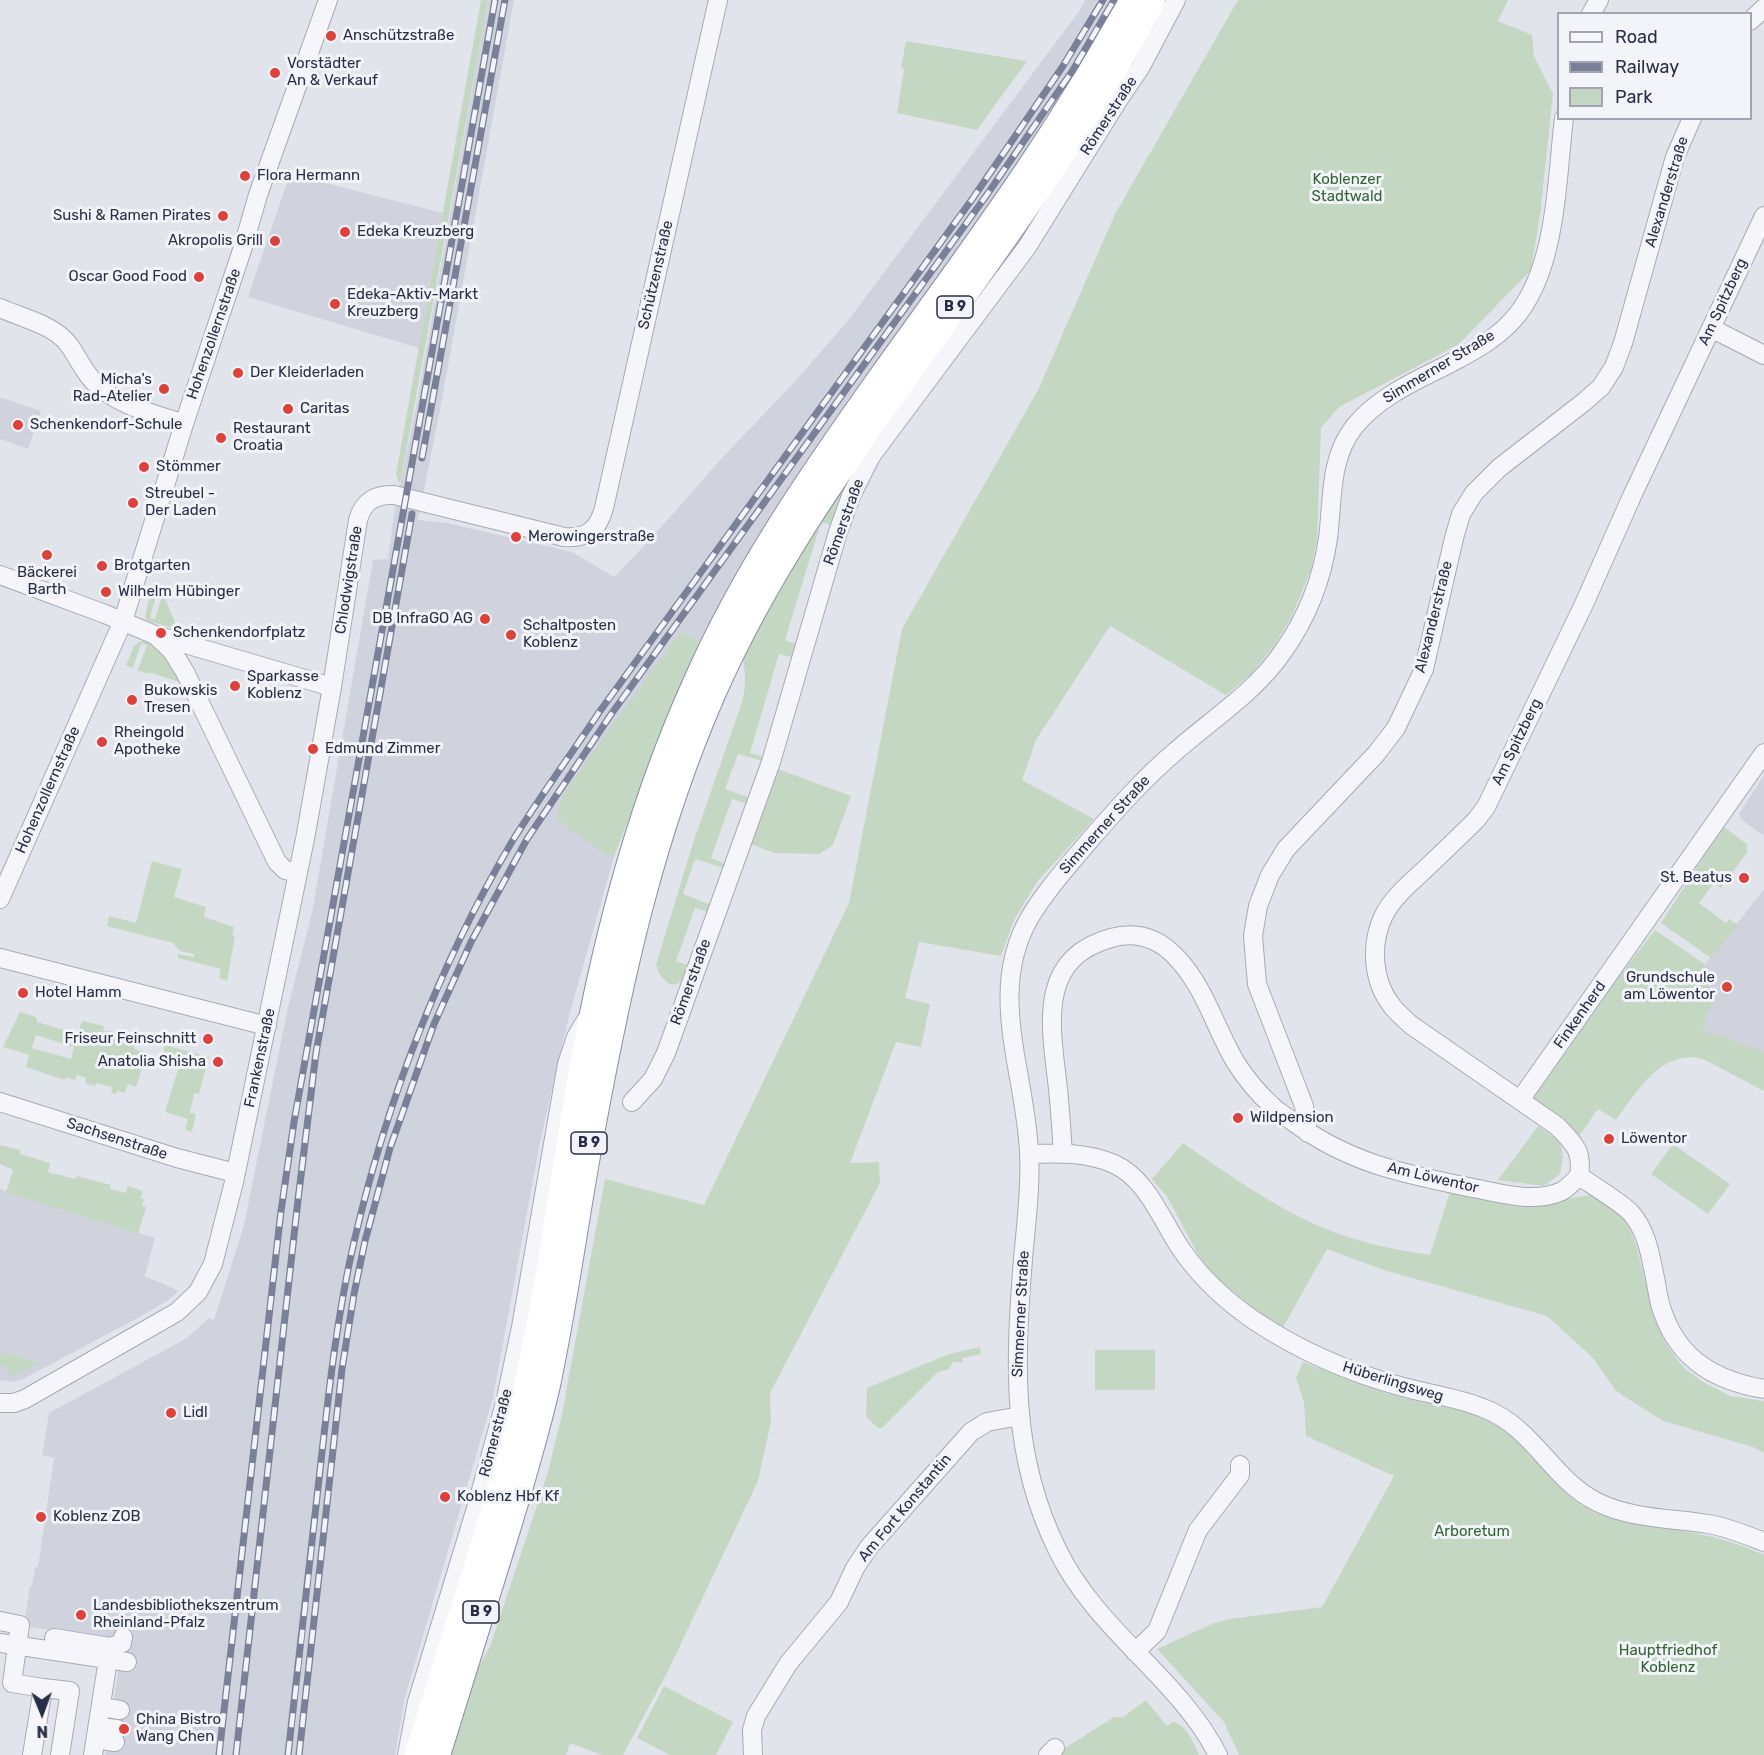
<!DOCTYPE html>
<html>
<head>
<meta charset="utf-8">
<style>
  body { margin:0 }
  #map { position:relative; width:1764px; height:1755px; overflow:hidden; background:#e2e4ec; font-family:Rubik,sans-serif }
  canvas { display:block }
  .legend { position:absolute; left:1557px; top:12px; width:195px; height:108px; box-sizing:border-box; background:#f3f4f9; border:2px solid #a2a5b1; margin:0; padding:8px 10px; list-style:none; font-size:18px; color:#282e46 }
  .legend li { display:flex; align-items:center; gap:12px; height:30px }
  .legend b { width:30px; border:2px solid #a2a5b1 }
  .north { position:absolute; left:12px; top:1683px; width:60px; height:60px; -webkit-text-stroke:4px #f3f4f9; paint-order:stroke; rotate:179deg; font-size:16px; font-weight:700; line-height:24px; text-align:center; color:#282e46 }
  .north::after { content:''; display:block; margin:auto; width:21px; height:27px; background:#282e46; clip-path:polygon(50% 0,100% 100%,50% 72%,0 100%) }
</style>
</head>
<body>
<div id="map">
<canvas width="1764" height="1755"></canvas>
<ul class="legend">
<li><b style="height:8px;background:#f6f6fa"></b>Road</li>
<li><b style="height:8px;background:#7a8097"></b>Railway</li>
<li><b style="height:16px;background:#c4d7c3"></b>Park</li>
</ul>
<div class="north">N</div>
</div>
<script>
const g = document.querySelector('canvas').getContext('2d');
g.lineJoin = 'round';
function fillPath(path, color) { g.fillStyle = color; g.fill(path, 'evenodd'); }
function trace(path, color, width, dash) { g.strokeStyle = color; g.lineWidth = width; g.lineCap = dash ? 'butt' : 'round'; g.setLineDash(dash || []); g.stroke(path); }
function write(font, color, halo, rows, align = 'center') {
  g.font = font + ' Rubik,sans-serif'; g.lineWidth = 6; g.setLineDash([]); g.textBaseline = 'middle'; g.strokeStyle = halo; g.fillStyle = color; for (const [text, x, y, turn = 0] of rows) {
    g.save(); g.translate(x, y); g.rotate((+turn || 0) * Math.PI / 180); g.textAlign = isNaN(turn) ? turn : align; if (halo) g.strokeText(text, 0, 0); g.fillText(text, 0, 0); g.restore();
  }
}
const built = new Path2D(`
  M488 0H514L440 410 418 520 447 523 572 552 614 577 646 544 722 458 800 376 850 318 1080 10 1085 0H1120L1055 112 813 456 700 641 617 846 569 1016 540 1142 493 1398 405 1697 395 1755H105L123 1641 24 1626 30 1586H32L35 1567H38L54 1458 42 1455 49 1413 187 1338 209 1318 214 1320 244 1225 288 1007 312 913 373 560 388 559 394 515 417 402Z
  M290 174 443 213 419 348 248 297Z
  M0 397 41 411 28 449 0 439Z
  M1764 775V836L1741 819 1739 814Z
  M1764 889V1091L1703 1059 1695 977Z
  M0 1189 155 1238 145 1276 179 1291 167 1301 132 1321 23 1379 14 1382 0 1380Z`);
const green = new Path2D(`
  M481 0H488L400 485 396 474Z
  M1238 0H1508L1498 21 1532 35 1534 56 1553 94 1540 215 1531 270 1458 345 1339 407 1321 428 1317 540 1311 570 1292 616 1274 646 1252 673 1226 695 1110 626 1036 740 1022 780 1094 819 1037 882 1014 920 1001 956 919 942 905 998 930 1004 921 1047 896 1042 850 1163 879 1162 880 1183 770 1393 771 1422 758 1481 667 1673 623 1755H602L570 1743 566 1755H450L476 1670 490 1647 548 1472 562 1414 605 1179 704 1205 849 903 902 629 1038 390 1115 214Z
  M906 41 1027 61 977 130 897 113 904 69 901 68Z
  M844 483 833 526 821 522 785 640 797 644 794 658 779 654 750 753 765 757 763 761 738 754 725 789 750 798 748 804 732 799 711 858 726 864 724 868 695 859 683 894 711 905 709 912 695 908 676 961 690 966C688 970 686 976 683 979 672 993 659 977 656 965L692 846 742 702C746 686 746 673 742 657L763 612Z
  M156 590 157 591 150 618 155 619 163 593 178 630 149 621 146 619C145 609 149 596 156 590Z
  M680 632 700 641 613 859 557 820 563 794Z
  M141 641C167 643 174 668 185 688L177 691 179 682 149 672 148 674 140 671 137 672 147 645 141 644 133 668 126 665 134 646Z
  M778 769 851 796 833 845 819 854 774 853 751 844Z
  M1723 826 1748 845 1746 849 1748 851 1721 888 1714 883 1699 903 1726 923 1729 919 1738 925 1711 958 1661 923Z
  M152 861 182 869 174 897 206 907 204 917 234 927 232 935 235 936 227 981 219 978 221 969 178 958V954L194 957V954L180 951 173 943 107 926 109 916 136 923Z
  M1655 930 1706 965 1695 977 1716 992 1704 1021 1706 1023 1703 1031 1716 1036 1718 1034 1764 1052V1091C1747 1083 1718 1064 1702 1059 1662 1048 1636 1093 1616 1120L1598 1109 1579 1136 1537 1102 1532 1096 1533 1087Z
  M20 1012 36 1017 37 1022 78 1034 82 1021 104 1026 103 1031 118 1032 138 1037 134 1049 147 1053 136 1087 128 1084 125 1093 117 1091 116 1094 111 1092 112 1087 96 1083 95 1086 85 1083 86 1078 77 1075 75 1080 66 1077 65 1080 26 1067 29 1055 3 1047ZM36 1035 74 1047 71 1059 32 1048Z
  M165 1045 209 1057 199 1094 194 1093 190 1113 196 1114 192 1132 185 1130 188 1119 165 1112 180 1063 162 1057Z
  M1538 1126C1561 1141 1567 1146 1560 1174L1544 1186 1498 1180Z
  M1183 1143C1227 1174 1280 1211 1331 1231 1362 1243 1396 1250 1430 1255L1450 1192 1533 1204 1591 1195 1612 1207 1628 1224 1636 1245 1657 1325 1666 1344 1684 1368 1703 1382 1730 1396 1764 1401V1453L1753 1447 1663 1421 1616 1391 1593 1358 1547 1316 1384 1270 1327 1249 1281 1331 1213 1275 1197 1253 1168 1198 1152 1179Z
  M1673 1144 1730 1184 1708 1214 1651 1174Z
  M0 1145 20 1150V1154L50 1163 48 1172 76 1179 77 1176 111 1185 110 1189 126 1193 128 1186 143 1191 140 1198 144 1199 142 1206 146 1207 138 1234 6 1192 13 1170 0 1164Z
  M980 1347 981 1354 962 1358 963 1362H953L949 1369 938 1372 882 1428H878L866 1417 867 1388 949 1354Z
  M1095 1350H1155V1390H1095Z
  M0 1351 40 1363V1366L33 1364 31 1369 26 1368 24 1372 19 1371 17 1376 7 1373 9 1368 0 1365Z
  M1303 1362C1334 1374 1365 1387 1397 1396 1430 1405 1468 1408 1498 1426 1533 1447 1551 1489 1588 1509 1609 1521 1635 1523 1659 1527 1698 1533 1727 1538 1764 1555V1755H1239L1224 1722 1157 1649 1214 1623 1230 1619 1322 1607 1394 1476 1306 1436 1304 1402 1296 1378Z
  M664 1686 733 1722 716 1755H670L637 1738Z
  M1146 1700 1167 1726 1173 1722C1186 1724 1194 1743 1199 1755H1058L1062 1750 1114 1717H1123Z`);
const minor = new Path2D(`
  M1591 14 1599 0
  M1750 21 1764 8
  M0 308C22 318 55 325 69 345 79 359 85 375 99 387 123 407 155 414 184 424
  M1711 328 1764 355
  M0 575 105 614 155 635 332 687
  M156 636 172 651 185 672 277 862 285 870 298 873
  M0 899 123 621 184 424 242 250 258 195 328 0
  M0 958 267 1026
  M1520 1100 1764 753
  M0 1102 177 1158 235 1173
  M632 1102 653 1079 666 1053 771 762 838 532 851 496 871 456 1027 247 1117 102 1140 68 1176 0
  M1308 1133 1304 1106 1257 984 1253 936 1258 906 1270 875 1286 849 1376 754 1396 728 1424 669 1454 538 1461 514 1474 493 1499 468 1584 402 1601 387 1614 367 1623 343 1675 157 1692 118
  M1063 1153C1061 1128 1060 1104 1057 1080 1050 1022 1039 958 1111 938 1136 931 1158 938 1176 957 1205 987 1215 1028 1236 1063 1245 1077 1259 1094 1271 1105 1277 1111 1285 1116 1292 1121 1350 1164 1405 1174 1473 1188 1500 1193 1536 1204 1562 1191 1568 1188 1574 1181 1579 1176
  M1030 1154C1058 1153 1087 1152 1114 1164 1148 1179 1163 1224 1183 1252 1203 1280 1227 1302 1255 1321 1300 1351 1351 1373 1403 1387 1429 1394 1458 1398 1483 1408 1534 1427 1551 1479 1597 1502 1631 1519 1671 1518 1708 1524 1727 1527 1746 1535 1764 1542
  M1579 1176C1583 1150 1574 1144 1557 1126L1411 1025C1405 1019 1397 1013 1392 1006 1372 981 1370 943 1384 915 1392 899 1407 886 1420 874 1439 856 1458 838 1476 820L1486 807 1584 604 1632 496 1764 216
  M1579 1176C1592 1185 1622 1203 1631 1213 1646 1230 1650 1253 1654 1273 1657 1286 1658 1301 1663 1313 1680 1361 1717 1381 1764 1389
  M0 1403H14L25 1399 177 1312 198 1292 213 1264 234 1182 305 839 332 687 358 520C363 501 376 494 394 495L564 537C587 539 598 530 604 508L718 0
  M0 1621 20 1625 12 1683 43 1688 32 1755
  M54 1638 110 1647
  M0 1643 127 1662
  M1135 1652 1157 1631 1198 1530 1240 1475V1465
  M43 1688 70 1691 60 1755
  M101 1707 120 1710
  M98 1727 117 1729
  M96 1739 115 1742
  M93 1755 110 1647 122 1643 123 1637
  M407 1755 417 1702 477 1505 505 1403 521 1327 567 1064 576 1037 586 1020
  M753 1755 752 1730 756 1716 788 1664 839 1602 855 1568 869 1547 971 1432 987 1422 1020 1416
  M1048 1755 1055 1748
  M1218 1755C1179 1678 1097 1631 1058 1551 1010 1455 1015 1362 1023 1259 1026 1224 1031 1188 1029 1153 1026 1073 986 992 1030 917 1047 889 1068 866 1089 841 1116 810 1144 778 1176 751 1211 720 1255 692 1282 653 1307 618 1322 581 1328 538 1333 500 1329 459 1354 427 1378 397 1415 381 1449 364 1469 353 1489 343 1506 327 1557 280 1556 184 1564 118`);
const highway = new Path2D(`
  M418 1755C455 1632 499 1510 527 1385 551 1281 563 1175 582 1071 605 942 642 802 696 683 744 573 812 475 881 378 969 255 1061 134 1131 0
  M437 1755C458 1687 479 1620 500 1552 517 1497 534 1441 547 1385 565 1300 576 1213 592 1128 620 977 651 833 713 692 764 576 836 473 909 371 995 251 1084 132 1152 0`);
const rail = new Path2D(`
  M422 458 505 0
  M219 1755 281 1211 294 1122 495 0
  M236 1755 298 1200 316 1053 412 514
  M288 1755C299 1663 309 1571 319 1479 328 1399 336 1320 354 1242 386 1104 438 968 510 845 538 799 570 756 600 711L973 198 1063 66 1103 0
  M299 1755 342 1369 354 1294 365 1241 390 1148 434 1024 471 942 527 839 612 713 986 196 1073 70 1114 0`);
const markers = [
  [331,36,6,"#dc413c"],
  [275,73,6,"#dc413c"],
  [245,176,6,"#dc413c"],
  [223,216,6,"#dc413c"],
  [345,232,6,"#dc413c"],
  [275,241,6,"#dc413c"],
  [199,277,6,"#dc413c"],
  [335,304,6,"#dc413c"],
  [238,373,6,"#dc413c"],
  [164,389,6,"#dc413c"],
  [288,409,6,"#dc413c"],
  [18,425,6,"#dc413c"],
  [221,438,6,"#dc413c"],
  [144,467,6,"#dc413c"],
  [133,503,6,"#dc413c"],
  [516,537,6,"#dc413c"],
  [47,555,6,"#dc413c"],
  [102,566,6,"#dc413c"],
  [106,592,6,"#dc413c"],
  [485,619,6,"#dc413c"],
  [161,633,6,"#dc413c"],
  [511,635,6,"#dc413c"],
  [235,686,6,"#dc413c"],
  [132,700,6,"#dc413c"],
  [102,742,6,"#dc413c"],
  [313,749,6,"#dc413c"],
  [1744,878,6,"#dc413c"],
  [1727,987,6,"#dc413c"],
  [23,993,6,"#dc413c"],
  [208,1039,6,"#dc413c"],
  [218,1062,6,"#dc413c"],
  [1238,1118,6,"#dc413c"],
  [1609,1139,6,"#dc413c"],
  [171,1413,6,"#dc413c"],
  [445,1497,6,"#dc413c"],
  [41,1517,6,"#dc413c"],
  [81,1615,6,"#dc413c"],
  [124,1729,6,"#dc413c"]
];
const shields = [
  [955,307,36],
  [589,1143,36],
  [481,1612,36]
];
const shieldNames = [
  ["B 9",955,307],
  ["B 9",589,1143],
  ["B 9",481,1612]
];
const poiNames = [
  ["Anschützstraße",343,36],
  ["Vorstädter",287,64],
  ["An & Verkauf",287,81],
  ["Flora Hermann",257,176],
  ["Sushi & Ramen Pirates",211,216,"right"],
  ["Edeka Kreuzberg",357,232],
  ["Akropolis Grill",263,241,"right"],
  ["Oscar Good Food",187,277,"right"],
  ["Edeka-Aktiv-Markt",347,295],
  ["Kreuzberg",347,312],
  ["Der Kleiderladen",250,373],
  ["Micha's",152,380,"right"],
  ["Rad-Atelier",152,397,"right"],
  ["Caritas",300,409],
  ["Schenkendorf-Schule",30,425],
  ["Restaurant",233,429],
  ["Croatia",233,446],
  ["Stömmer",156,467],
  ["Streubel -",145,494],
  ["Der Laden",145,511],
  ["Merowingerstraße",528,537],
  ["Brotgarten",114,566],
  ["Bäckerei",47,573,"center"],
  ["Barth",47,590,"center"],
  ["Wilhelm Hübinger",118,592],
  ["DB InfraGO AG",473,619,"right"],
  ["Schaltposten",523,626],
  ["Koblenz",523,643],
  ["Schenkendorfplatz",173,633],
  ["Sparkasse",247,677],
  ["Koblenz",247,694],
  ["Bukowskis",144,691],
  ["Tresen",144,708],
  ["Rheingold",114,733],
  ["Apotheke",114,750],
  ["Edmund Zimmer",325,749],
  ["St. Beatus",1732,878,"right"],
  ["Grundschule",1715,978,"right"],
  ["am Löwentor",1715,995,"right"],
  ["Hotel Hamm",35,993],
  ["Friseur Feinschnitt",196,1039,"right"],
  ["Anatolia Shisha",206,1062,"right"],
  ["Wildpension",1250,1118],
  ["Löwentor",1621,1139],
  ["Lidl",183,1413],
  ["Koblenz Hbf Kf",457,1497],
  ["Koblenz ZOB",53,1517],
  ["Landesbibliothekszentrum",93,1606],
  ["Rheinland-Pfalz",93,1623],
  ["China Bistro",136,1720],
  ["Wang Chen",136,1737]
];
const streetNames = [
  ["Römerstraße",1109,116,-57],
  ["Alexanderstraße",1667,192,-73],
  ["Schützenstraße",656,275,-77],
  ["Am Spitzberg",1723,302,-65],
  ["Hohenzollernstraße",214,334,-71],
  ["Simmerner Straße",1439,367,-31],
  ["Römerstraße",844,522,-70],
  ["Chlodwigstraße",349,580,-81],
  ["Alexanderstraße",1434,617,-76],
  ["Am Spitzberg",1517,742,-64],
  ["Hohenzollernstraße",48,790,-66],
  ["Simmerner Straße",1105,825,-48],
  ["Römerstraße",691,982,-70],
  ["Finkenherd",1580,1015,-55],
  ["Frankenstraße",260,1058,-78],
  ["Sachsenstraße",117,1139,18],
  ["Am Löwentor",1433,1178,13],
  ["Simmerner Straße",1021,1314,-87],
  ["Hüberlingsweg",1393,1382,17],
  ["Römerstraße",496,1433,-75],
  ["Am Fort Konstantin",905,1508,-50]
];
const parkNames = [
  ["Koblenzer",1347,180],
  ["Stadtwald",1347,197],
  ["Arboretum",1472,1532],
  ["Hauptfriedhof",1668,1651],
  ["Koblenz",1668,1668]
];
fillPath(built, '#d0d3de');
fillPath(green, '#c4d7c3');
trace(minor, '#a6aab7', 20);
trace(highway, '#888ea4', 28);
trace(minor, '#f6f6fa', 18);
trace(highway, '#fff', 26);
trace(rail, '#7a8097', 7);
trace(rail, '#f3f4f9', 4.5, [14]);
for (const [x, y, r, color] of markers) { const dot = new Path2D(); dot.arc(x, y, r, 0, 2 * Math.PI); g.fillStyle = color; g.fill(dot); trace(dot, '#f3f4f9', 2); }
for (const [x, y, w] of shields) { const box = new Path2D(); box.roundRect(x - w / 2, y - 11, w, 22, 4.5); g.fillStyle = '#f3f4f9'; g.fill(box); trace(box, '#282e46', 1.5); }
write('bold 14px', '#282e46', null, shieldNames);
write('15px', '#282e46', '#f3f4f9', poiNames, 'left');
write('15px', '#282e46', '#f3f4f9', streetNames);
write('15px', '#346334', '#f3f4f9', parkNames);
</script>
</body>
</html>
